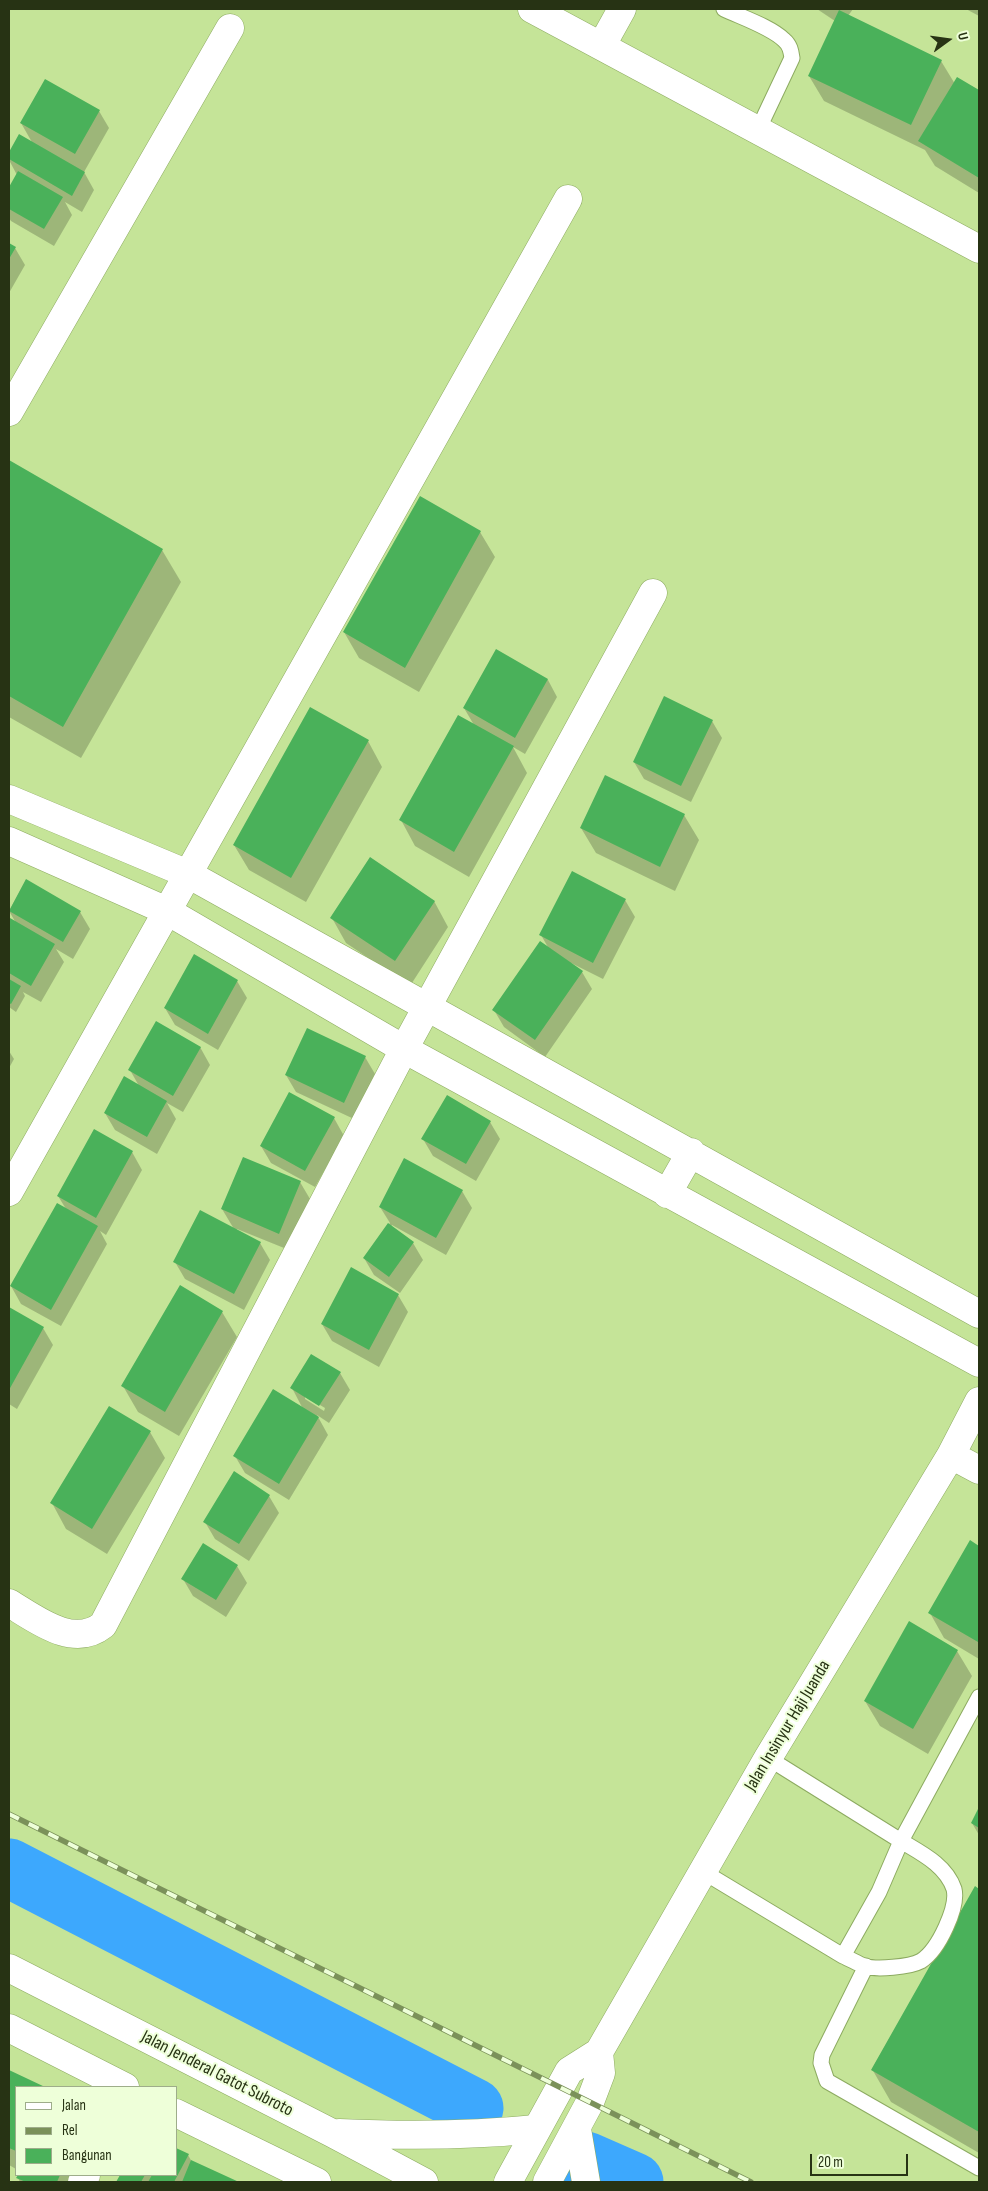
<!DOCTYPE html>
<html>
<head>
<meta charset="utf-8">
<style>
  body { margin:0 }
  #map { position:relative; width:988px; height:2191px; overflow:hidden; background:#c5e498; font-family:"Sofia Sans Condensed",sans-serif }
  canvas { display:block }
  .frame { position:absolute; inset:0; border:10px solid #273314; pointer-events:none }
  .legend { position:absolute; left:15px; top:2086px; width:162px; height:90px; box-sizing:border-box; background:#eeffd9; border:1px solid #9ead8a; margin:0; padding:6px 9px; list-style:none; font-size:15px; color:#273314 }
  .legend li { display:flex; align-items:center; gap:10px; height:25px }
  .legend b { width:25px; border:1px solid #9ead8a }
  .north { position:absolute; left:923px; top:15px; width:50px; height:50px; -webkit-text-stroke:4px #eeffd9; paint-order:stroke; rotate:76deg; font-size:14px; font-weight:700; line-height:20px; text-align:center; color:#273314 }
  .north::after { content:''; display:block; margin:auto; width:18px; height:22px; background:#273314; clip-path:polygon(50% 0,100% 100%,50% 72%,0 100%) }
  .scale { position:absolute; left:810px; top:2154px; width:98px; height:22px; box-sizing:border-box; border:2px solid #273314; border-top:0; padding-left:6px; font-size:15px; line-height:18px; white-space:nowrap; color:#273314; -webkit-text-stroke:4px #eeffd9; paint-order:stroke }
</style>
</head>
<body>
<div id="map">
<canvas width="988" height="2191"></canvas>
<div class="frame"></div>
<ul class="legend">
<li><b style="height:6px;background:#fff"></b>Jalan</li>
<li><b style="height:6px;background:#7b915a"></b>Rel</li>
<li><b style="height:14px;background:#4ab15a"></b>Bangunan</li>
</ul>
<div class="north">U</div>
<div class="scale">20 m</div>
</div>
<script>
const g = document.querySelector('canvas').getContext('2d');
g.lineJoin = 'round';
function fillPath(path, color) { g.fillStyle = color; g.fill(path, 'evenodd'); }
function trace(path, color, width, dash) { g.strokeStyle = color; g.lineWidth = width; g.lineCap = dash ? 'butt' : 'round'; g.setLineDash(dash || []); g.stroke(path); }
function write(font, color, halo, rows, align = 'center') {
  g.font = font + ' "Sofia Sans Condensed",sans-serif'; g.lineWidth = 4; g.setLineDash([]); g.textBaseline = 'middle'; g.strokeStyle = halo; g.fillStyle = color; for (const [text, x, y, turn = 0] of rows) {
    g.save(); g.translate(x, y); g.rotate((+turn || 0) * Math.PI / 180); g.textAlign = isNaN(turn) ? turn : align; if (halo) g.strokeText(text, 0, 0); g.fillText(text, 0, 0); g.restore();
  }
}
const shadow = new Path2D(`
  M817 9H853L848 16 941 61 955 84 958 79 979 92V193L935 166 925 150 824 101 809 76 835 21Z
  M966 9H979V16Z
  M99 111 109 128 84 172 94 190 82 212 65 202 72 215 54 246 11 221 9 218V190L17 175 9 160V155L19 135 33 144 21 123Z
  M9 244 15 248 25 265 9 293Z
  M9 461 162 550 181 582 81 758 9 717Z
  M480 532 495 557 419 692 359 658 344 632Z
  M497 651 548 680 557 697 525 754 513 747 527 773 469 877 415 846 401 820 474 725 464 708Z
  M712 721 722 738 691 802 644 779 634 762Z
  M368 741 382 767 306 902 249 870 234 845Z
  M684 815 699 840 675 891 596 853 581 828Z
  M26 880 80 912 90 929 73 959 56 949 64 962 41 1002 23 992 25 996 16 1012 9 1007V923L10 920 16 923 9 911Z
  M625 900 635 917 603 979 571 963 570 964 582 972 592 989 545 1057 504 1027 494 1010 549 949 541 935Z
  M434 901 448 927 410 986 346 943 332 918Z
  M237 981 247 998 218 1050 175 1025 165 1008Z
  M200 1047 210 1065 183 1112 167 1103 176 1119 157 1154 115 1130 105 1113 139 1086 130 1070Z
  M9 1051 14 1059 9 1068Z
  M365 1057 375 1074 354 1119 296 1092 286 1075Z
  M334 1118 344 1136 315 1187 271 1163 261 1146Z
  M490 1122 500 1139 476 1181 433 1156 423 1139Z
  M95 1131 132 1152 142 1170 106 1235 100 1231 107 1244 61 1326 21 1304 11 1286 66 1209 58 1196Z
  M300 1182 310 1199 289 1250 237 1229 236 1230 260 1243 270 1260 244 1310 185 1279 175 1262 234 1229 222 1209Z
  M462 1191 472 1208 446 1255 392 1225 391 1227 413 1243 423 1260 400 1293 374 1275 364 1258 390 1223 380 1207Z
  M398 1295 408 1312 379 1367 332 1341 322 1324Z
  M9 1308 43 1328 53 1345 17 1409 9 1404Z
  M222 1312 237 1337 179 1436 138 1412 123 1386Z
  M340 1373 350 1390 329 1423 317 1415 328 1435 289 1500 245 1473 235 1456 303 1409 292 1388ZM305 1396 325 1408 324 1411 305 1399Z
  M109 1407 150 1432 165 1458 107 1554 66 1529 52 1503Z
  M269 1496 279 1513 249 1561 215 1539 205 1522Z
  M970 1542 979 1547V1659L944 1638 930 1613Z
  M237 1566 247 1583 226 1617 193 1596 183 1579Z
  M957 1651 972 1676 928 1754 880 1726 865 1701Z
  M979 1810V1835L972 1823Z
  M975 1888 979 1891V2153L891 2102 872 2069Z
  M9 2071 42 2087H16V2169L9 2165Z
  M188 2155 192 2162 236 2182H117L121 2175H176Z
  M19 2175H77L74 2182H20L18 2178Z`);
const river = new Path2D(`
  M9 1868 474 2108
  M586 2161 634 2182`);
const building = new Path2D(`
  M839 10 942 60 911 125 808 76Z
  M957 77 979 90V178L918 141Z
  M45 79 100 110 75 154 20 123Z
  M19 134 85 172 72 196 9 159V152Z
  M18 171 63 197 44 229 9 209V187Z
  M9 243 16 247 9 259Z
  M9 460 163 549 63 727 9 696Z
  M420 496 481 531 405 668 343 632Z
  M496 649 548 679 515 738 463 708Z
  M664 696 713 720 681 786 633 762Z
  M310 707 369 740 291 878 233 845Z
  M458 715 514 746 454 852 399 820Z
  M605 775 685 814 660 867 580 828Z
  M370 857 435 901 395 961 330 918Z
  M572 871 626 899 593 963 539 935Z
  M26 879 81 911 63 942 9 911Z
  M10 918 55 944 31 986 9 973Z
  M540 941 583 971 535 1040 492 1010Z
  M194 954 238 980 208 1034 164 1008Z
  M9 979 21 986 11 1004 9 1003Z
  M156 1021 201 1047 173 1096 128 1070Z
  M307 1028 366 1056 344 1103 285 1075Z
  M124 1076 167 1101 147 1137 104 1113Z
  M289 1092 335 1117 305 1171 260 1146Z
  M447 1095 491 1121 466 1164 421 1139Z
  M94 1129 133 1151 96 1218 57 1196Z
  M243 1157 301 1181 279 1234 221 1209Z
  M404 1158 463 1190 436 1238 379 1207Z
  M57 1203 98 1226 51 1310 10 1286Z
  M200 1210 261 1242 234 1294 173 1262Z
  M388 1223 414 1242 389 1277 363 1258Z
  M351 1267 399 1294 369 1350 321 1324Z
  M180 1285 223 1311 165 1412 121 1386Z
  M9 1307 44 1327 9 1390Z
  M311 1354 341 1372 319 1406 290 1388Z
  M273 1389 319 1417 279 1484 233 1456Z
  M109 1406 151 1431 92 1529 50 1503Z
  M234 1471 270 1495 239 1544 203 1522Z
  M970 1540 979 1546 978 1642 928 1613Z
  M203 1543 238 1565 216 1600 181 1579Z
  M909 1621 958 1650 913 1729 864 1701Z
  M979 1807V1828L971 1823Z
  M975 1886 979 1889V2132L871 2070Z
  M9 2070 45 2087H16V2151L9 2148Z
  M176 2148 189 2154 174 2182H148L152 2175H176Z
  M191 2160 239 2182H182Z
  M18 2175H60L57 2182H26L16 2178Z
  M120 2175H145L141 2182H116Z`);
const service = new Path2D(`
  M724 9C741 17 771 27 784 40 790 45 791 51 792 58L758 130
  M702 1871 843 1956 879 1892 901 1841 768 1758
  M843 1956C850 1959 857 1963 864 1966 876 1970 910 1967 921 1961 932 1954 941 1938 946 1927 951 1916 957 1901 954 1889 946 1865 921 1853 901 1841L979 1697
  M866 1966 822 2055 821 2063 827 2081 979 2168`);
const minor = new Path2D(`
  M532 9 979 249
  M602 45 622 9
  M9 412 230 28
  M9 799 188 874 979 1314
  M9 841 167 911 404 1049 979 1363
  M9 1192 568 199
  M667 1194 691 1152
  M9 1603C36 1619 73 1649 103 1625L404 1049 653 593
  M82 2182 86 2175`);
const tertiary = new Path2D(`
  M951 1455 979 1470
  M508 2182 569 2071 599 2052 768 1758 951 1455 979 1401
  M547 2182 590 2102 601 2073 599 2052`);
const secondary = new Path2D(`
  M9 1968 332 2133 424 2182
  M9 2028 125 2087
  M176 2113 317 2182
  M577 2129 586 2182
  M339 2133C407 2136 469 2136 536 2129`);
const rail = new Path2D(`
  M9 1814 751 2182`);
const streetNames = [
  ["Jalan Insinyur Haji Juanda",788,1726,-59],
  ["Jalan Jenderal Gatot Subroto",217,2074,27]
];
fillPath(shadow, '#0003');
trace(river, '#3da8fd', 59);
fillPath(building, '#4ab15a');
trace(service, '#8dab61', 17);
trace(minor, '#8dab61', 29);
trace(tertiary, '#8dab61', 29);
trace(secondary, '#8dab61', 29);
trace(service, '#fff', 15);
trace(minor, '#fff', 28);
trace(tertiary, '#fff', 28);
trace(secondary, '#fff', 28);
trace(rail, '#7b915a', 5.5);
trace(rail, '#eeffd9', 4, [11]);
write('18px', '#273314', '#eeffd9', streetNames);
</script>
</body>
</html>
